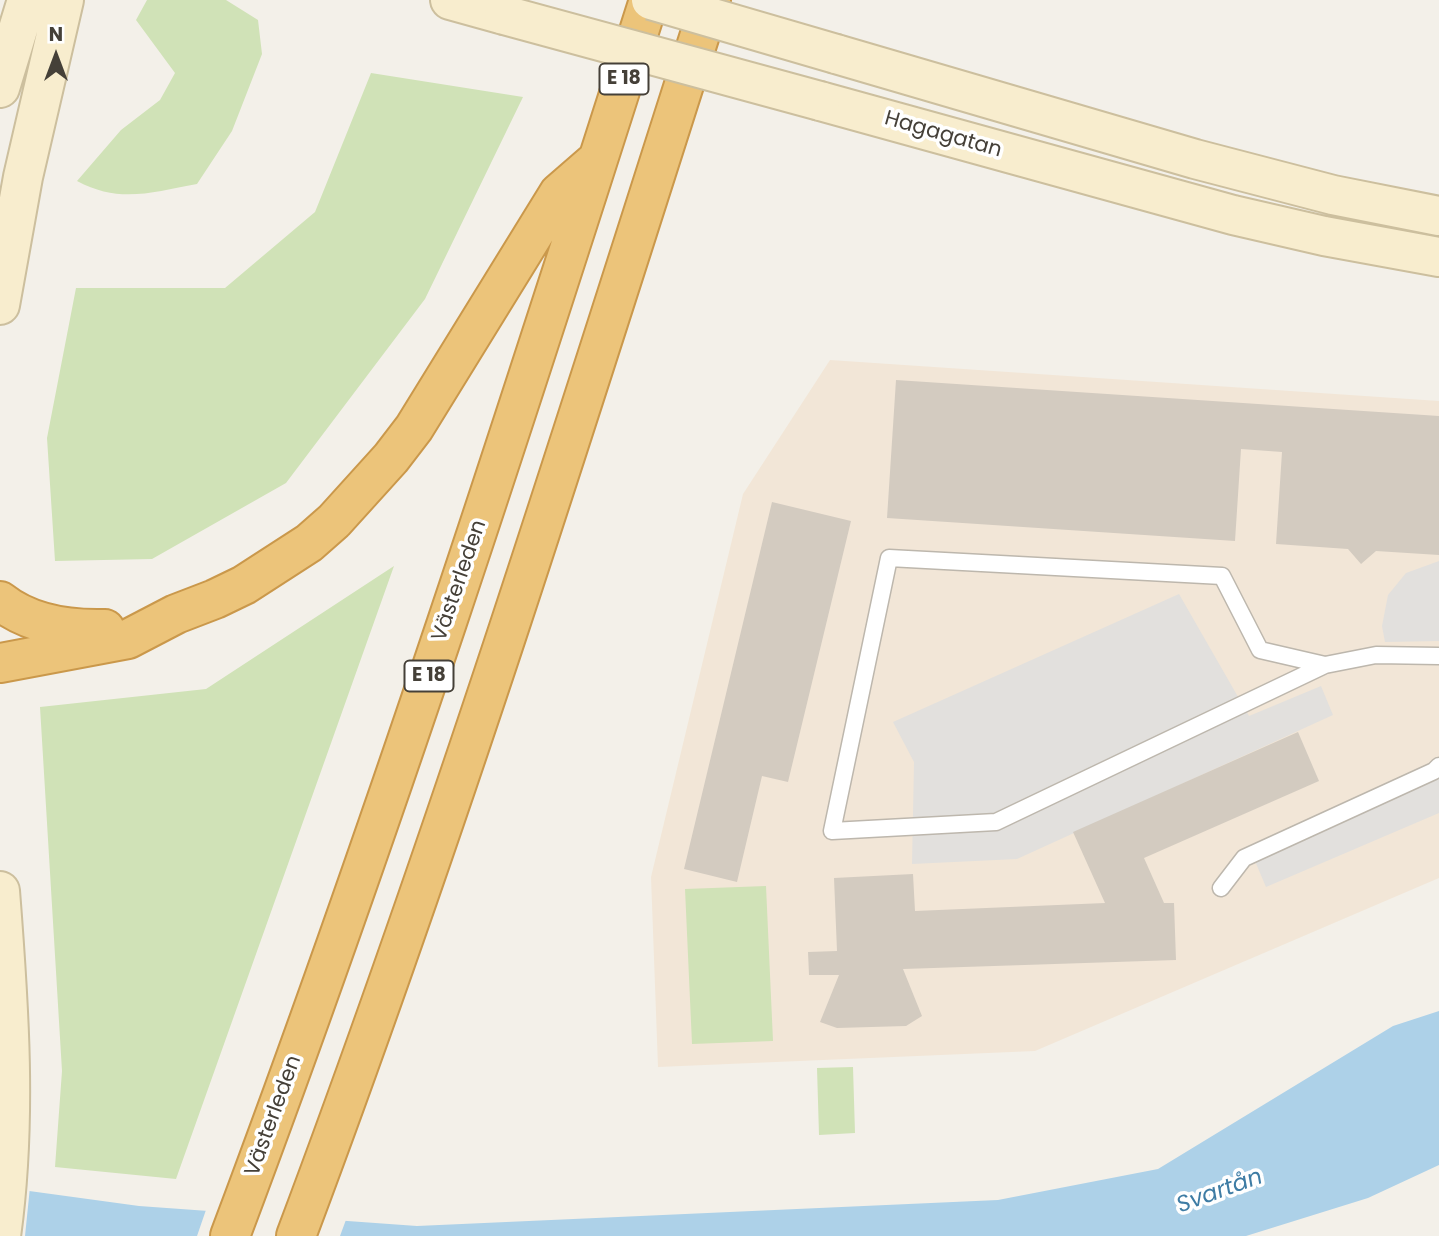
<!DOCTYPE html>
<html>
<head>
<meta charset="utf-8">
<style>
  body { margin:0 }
  #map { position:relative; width:1439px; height:1236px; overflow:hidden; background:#f3f0e9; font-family:Poppins,sans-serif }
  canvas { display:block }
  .north { position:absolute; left:21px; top:21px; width:70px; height:70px; -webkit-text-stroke:5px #fff; paint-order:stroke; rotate:0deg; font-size:19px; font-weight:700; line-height:28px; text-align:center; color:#454038 }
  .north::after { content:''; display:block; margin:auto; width:24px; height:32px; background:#454038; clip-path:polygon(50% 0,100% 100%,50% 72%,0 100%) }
</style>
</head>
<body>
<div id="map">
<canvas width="1439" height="1236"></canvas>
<div class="north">N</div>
</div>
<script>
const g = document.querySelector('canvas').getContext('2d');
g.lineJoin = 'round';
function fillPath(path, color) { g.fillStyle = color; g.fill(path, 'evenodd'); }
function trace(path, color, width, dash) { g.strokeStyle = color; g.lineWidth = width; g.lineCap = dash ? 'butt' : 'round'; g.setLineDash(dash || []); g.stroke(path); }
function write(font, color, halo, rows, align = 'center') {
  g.font = font + ' Poppins,sans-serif'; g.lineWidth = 7; g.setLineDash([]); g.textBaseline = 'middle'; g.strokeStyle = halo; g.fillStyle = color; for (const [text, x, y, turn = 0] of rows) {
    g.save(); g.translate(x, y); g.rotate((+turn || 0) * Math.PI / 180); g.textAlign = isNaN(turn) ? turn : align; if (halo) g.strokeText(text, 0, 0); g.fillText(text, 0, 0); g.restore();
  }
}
const commercial = new Path2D(`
  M830 360 1439 401V878L1035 1051 658 1067 651 877 743 494Z`);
const green = new Path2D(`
  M147 0H226L258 20 262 54 232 131 197 184C152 192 120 204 77 181L121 130 160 100 175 73 136 20Z
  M371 73 523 97 425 299 286 483 152 559 55 561 47 438 76 288H225L315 212Z
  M394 566 176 1179 55 1167 62 1071 40 707 206 689Z
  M766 886 773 1041 692 1044 685 889Z
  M853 1067 855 1133 819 1135 817 1068Z`);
const parking = new Path2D(`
  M1439 561V641L1385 642 1382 626 1388 595 1406 573Z
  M1179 594 1249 716 1321 686 1333 715 1017 859 912 864 914 762 893 722Z
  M1439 769V813L1266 887 1252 854Z`);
const water = new Path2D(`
  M1439 1011V1165L1368 1198 1246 1236H0V1187L139 1206 417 1226 998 1200 1158 1169 1393 1026Z`);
const pier = new Path2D(`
  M0 1183 30 1187 25 1236H0Z
  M207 1207 347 1217 340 1236H197Z`);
const building = new Path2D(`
  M896 380 1439 416V555L1376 551 1361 564 1348 549 1276 544 1282 452 1241 449 1235 541 887 518Z
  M772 502 851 521 788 782 762 776 737 882 684 869Z
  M1298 732 1319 781 1144 858 1164 903H1174L1176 960 903 969 922 1016 906 1026 837 1028 820 1022 839 975H809L808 952 837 951 834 878 913 874 915 911 1105 903 1073 832Z`);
const lane = new Path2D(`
  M1325 665 1260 650 1222 576 889 558 832 831 996 822 1325 665 1376 655 1439 656
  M1221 888 1244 858 1434 771 1439 766`);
const secondary = new Path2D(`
  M450 0 504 15
  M836 54 1195 159 1333 195 1439 216
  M0 88 27 0
  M820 101 1233 215 1324 236 1439 257
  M0 305 23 177 64 0
  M0 891C9 1005 17 1122 1 1236`);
const highway = new Path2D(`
  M0 601C29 624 69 630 105 629
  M0 663 128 639 176 614 215 599 244 585 309 543 334 521 391 458 414 428 559 193 597 160
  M230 1236C383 829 517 415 649 0
  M296 1236C449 829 579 414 711 0`);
const secondaryBridge = new Path2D(`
  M651 0 836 54
  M504 15 820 101`);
const shields = [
  [624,79,49],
  [429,676,49]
];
const shieldNames = [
  ["E 18",624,79],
  ["E 18",429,676]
];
const streetNames = [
  ["Hagagatan",943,135,16],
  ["Västerleden",460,581,-71],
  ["Västerleden",274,1116,-70]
];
const waterNames = [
  ["Svartån",1220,1192,-20]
];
fillPath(commercial, '#f2e6d7');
fillPath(green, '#d0e2b7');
fillPath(parking, '#e2e0dd');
fillPath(water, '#add1e8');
fillPath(pier, '#f3f0e9');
fillPath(building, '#d3cbc0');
trace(lane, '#bdb7ad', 19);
trace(secondary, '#ccbf9e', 42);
trace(highway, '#ca984b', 42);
trace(lane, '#fff', 16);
trace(secondary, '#f8edce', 38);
trace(highway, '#ecc47a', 38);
trace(secondaryBridge, '#ccbf9e', 42, []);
trace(secondaryBridge, '#f8edce', 38);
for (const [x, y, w] of shields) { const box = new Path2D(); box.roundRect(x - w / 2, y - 15.5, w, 31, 5); g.fillStyle = '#fff'; g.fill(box); trace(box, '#454038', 2); }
write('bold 19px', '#454038', null, shieldNames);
write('21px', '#454038', '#fff', streetNames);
write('italic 23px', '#3e7ca4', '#fff', waterNames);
</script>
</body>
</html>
